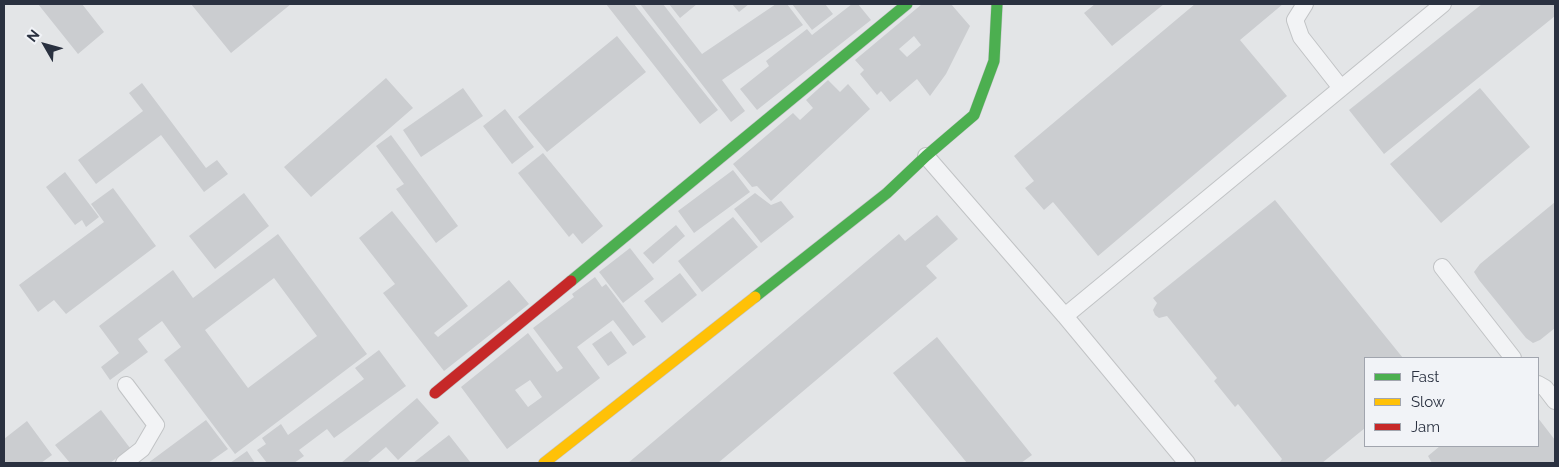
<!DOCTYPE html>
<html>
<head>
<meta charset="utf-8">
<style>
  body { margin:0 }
  #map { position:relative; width:1559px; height:467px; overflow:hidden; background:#e3e5e7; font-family:Raleway,sans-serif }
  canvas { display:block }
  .frame { position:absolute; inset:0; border:5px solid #2a3140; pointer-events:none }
  .legend { position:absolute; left:1364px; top:357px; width:175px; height:90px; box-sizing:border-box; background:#f1f3f7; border:1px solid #a1a5ae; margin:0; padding:6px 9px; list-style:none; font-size:15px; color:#2a3140 }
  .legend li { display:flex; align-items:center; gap:10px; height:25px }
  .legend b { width:25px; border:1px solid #a1a5ae }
  .north { position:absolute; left:20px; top:20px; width:50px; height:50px; -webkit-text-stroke:4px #f1f3f7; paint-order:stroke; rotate:308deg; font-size:14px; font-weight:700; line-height:20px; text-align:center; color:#2a3140 }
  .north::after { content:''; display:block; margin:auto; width:18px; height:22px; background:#2a3140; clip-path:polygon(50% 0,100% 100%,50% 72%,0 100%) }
</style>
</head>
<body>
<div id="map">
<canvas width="1559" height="467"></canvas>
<div class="frame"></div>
<ul class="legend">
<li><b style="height:6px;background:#4caf50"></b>Fast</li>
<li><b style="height:6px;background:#ffc107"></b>Slow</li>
<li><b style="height:6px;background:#c62828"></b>Jam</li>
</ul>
<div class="north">N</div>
</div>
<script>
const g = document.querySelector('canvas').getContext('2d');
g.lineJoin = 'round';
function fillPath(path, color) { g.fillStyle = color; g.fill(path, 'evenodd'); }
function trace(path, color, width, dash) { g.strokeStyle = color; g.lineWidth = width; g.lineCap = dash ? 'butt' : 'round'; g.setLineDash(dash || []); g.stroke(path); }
const building = new Path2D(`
  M38 4H82L104 32 78 54Z
  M191 4H291L231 53Z
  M606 4H634L718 110 700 124Z
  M640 4H663L702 54 776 4H787L803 25 722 80 745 111 731 122Z
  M669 4H697L680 18Z
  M732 4H749L739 12Z
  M792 4H825L833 14 812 30Z
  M852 4H858L871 20 757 110 740 89 769 66 766 61 807 29 812 35Z
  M922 4H951L970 26 946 74 930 96 917 79 890 102 881 91 877 95 860 74 864 70 855 60ZM914 36 921 45 907 57 899 49Z
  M1095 4H1164L1112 46 1084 13Z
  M1195 4H1283L1240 40 1287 96 1098 256 1053 202 1044 210 1025 188 1034 181 1014 156Z
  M1482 4H1555V16L1384 154 1349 110Z
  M617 36 646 72 547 152 518 117Z
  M386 78 413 108 311 197 284 167Z
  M828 80 840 92 848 84 870 109 771 201 757 186 752 187 733 164 793 113 800 120 813 108 806 100Z
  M142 83 206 168 217 160 228 174 204 192 161 135 96 184 78 160 143 111 129 93Z
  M463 88 483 116 421 157 403 130Z
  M1480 88 1530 147 1441 223 1390 164Z
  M505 109 534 147 512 164 483 126Z
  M391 135 458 226 436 243 396 189 404 184 376 146Z
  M543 153 603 226 582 244 573 233 569 237 518 173Z
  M733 170 750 192 694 233 678 211Z
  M65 172 99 217 86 227 82 220 75 225 46 187Z
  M113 188 156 246 66 314 54 300 38 312 19 285 104 222 91 204Z
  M244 193 269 226 215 269 189 236Z
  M755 193 771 205 781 201 794 217 761 243 734 209Z
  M1275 200 1403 358H1365V428L1322 463H1279L1282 459 1238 404 1235 407 1214 381 1217 378 1167 316 1159 318 1155 315 1153 310 1157 303 1153 298Z
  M1555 202V328L1540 340 1533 343 1526 338 1479 280 1474 272 1480 264Z
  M392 211 468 306 434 333 438 337 509 280 529 304 444 371 383 293 395 284 359 238Z
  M937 215 958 239 926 266 937 278 718 463H628L899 234 905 241Z
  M733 217 758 247 702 292 678 261Z
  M676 225 685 236 653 264 643 253Z
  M278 234 367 354 235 454 164 360 181 347 162 321 138 339 148 352 110 380 101 367 119 353 99 326 173 270 193 298ZM274 278 317 336 248 388 205 330Z
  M630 248 654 279 623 303 599 272Z
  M680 273 697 295 662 323 644 301Z
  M595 277 602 287 606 284 646 337 633 346 613 320 577 347 600 378 507 449 461 387 528 333 557 372 563 368 533 328 574 297 572 294ZM530 380 542 397 528 407 515 390Z
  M611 331 627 353 608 366 592 344Z
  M937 337 1032 455 1021 463H967L893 373Z
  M379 350 406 386 334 438 327 429 299 450 304 456 294 463H267L257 450 266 444 262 438 281 424 288 435 364 379 355 368Z
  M417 398 439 423 398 460 386 447 367 463H341Z
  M101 410 130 448 110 463H70L55 445Z
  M1538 418 1555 440V463H1432L1428 456 1440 446H1538Z
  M206 420 228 449 208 463H148Z
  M27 421 52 455 41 463H4V439Z
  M449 435 471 463H413Z
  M247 451 255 463H230Z`);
const lane = new Path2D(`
  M1305 4 1295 20 1301 37 1341 88
  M926 156 1065 316 1187 463
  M1442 267 1513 358
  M1065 316 1443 4
  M1538 384 1545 388 1555 401
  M124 463 142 449 156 425 126 385`);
const fast = new Path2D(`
  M571 281 907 4
  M755 297 887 193 926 156 974 115 994 61 997 4`);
const slow = new Path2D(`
  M544 463 755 297`);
const jam = new Path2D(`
  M435 393 571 281`);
fillPath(building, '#cbcdd0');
trace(lane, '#c1c3c5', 18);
trace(fast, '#c1c3c5', 12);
trace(slow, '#c1c3c5', 12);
trace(jam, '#c1c3c5', 12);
trace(lane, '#f2f3f5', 16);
trace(fast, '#4caf50', 11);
trace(slow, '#ffc107', 11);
trace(jam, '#c62828', 11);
</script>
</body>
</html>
